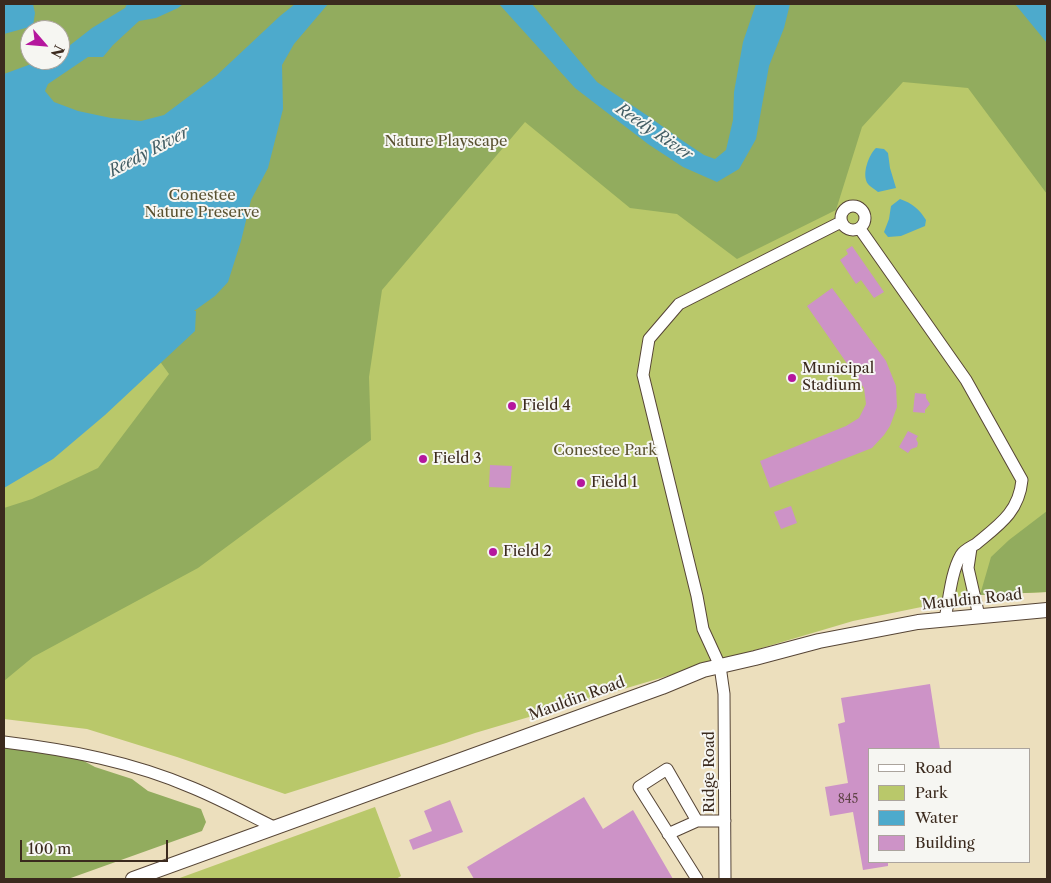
<!DOCTYPE html>
<html>
<head>
<meta charset="utf-8">
<style>
  body { margin:0 }
  #map { position:relative; width:1051px; height:883px; overflow:hidden; background:#ecdfbd; font-family:"Libre Caslon Text",serif }
  canvas { display:block }
  .frame { position:absolute; inset:0; border:5px solid #3b2a1e; pointer-events:none }
  .legend { position:absolute; left:868px; top:748px; width:162px; height:115px; box-sizing:border-box; background:#f6f6f2; border:1px solid #aba49d; margin:0; padding:6px 9px; list-style:none; font-size:15px; color:#3b2a1e }
  .legend li { display:flex; align-items:center; gap:10px; height:25px }
  .legend b { width:25px; border:1px solid #aba49d }
  .north { position:absolute; left:20px; top:20px; width:50px; height:50px; box-sizing:border-box; background:#f6f6f2; border:1px solid #aba49d; border-radius:50%; rotate:117deg; font-size:14px; font-weight:700; line-height:20px; text-align:center; color:#3b2a1e }
  .north::after { content:''; display:block; margin:auto; width:18px; height:22px; background:#b5179e; clip-path:polygon(50% 0,100% 100%,50% 72%,0 100%) }
  .scale { position:absolute; left:20px; top:840px; width:148px; height:22px; box-sizing:border-box; border:2px solid #3b2a1e; border-top:0; padding-left:6px; font-size:15px; line-height:18px; white-space:nowrap; color:#3b2a1e; -webkit-text-stroke:4px #f6f6f2; paint-order:stroke }
</style>
</head>
<body>
<div id="map">
<canvas width="1051" height="883"></canvas>
<div class="frame"></div>
<ul class="legend">
<li><b style="height:6px;background:#fff"></b>Road</li>
<li><b style="height:14px;background:#b9c86a"></b>Park</li>
<li><b style="height:14px;background:#4daacc"></b>Water</li>
<li><b style="height:14px;background:#cd93c7"></b>Building</li>
</ul>
<div class="north">N</div>
<div class="scale">100 m</div>
</div>
<script>
const g = document.querySelector('canvas').getContext('2d');
g.lineJoin = 'round';
function fillPath(path, color) { g.fillStyle = color; g.fill(path, 'evenodd'); }
function trace(path, color, width, dash) { g.strokeStyle = color; g.lineWidth = width; g.lineCap = dash ? 'butt' : 'round'; g.setLineDash(dash || []); g.stroke(path); }
function write(font, color, halo, rows, align = 'center') {
  g.font = font + ' "Libre Caslon Text",serif'; g.lineWidth = 4; g.setLineDash([]); g.textBaseline = 'middle'; g.strokeStyle = halo; g.fillStyle = color; for (const [text, x, y, turn = 0] of rows) {
    g.save(); g.translate(x, y); g.rotate((+turn || 0) * Math.PI / 180); g.textAlign = isNaN(turn) ? turn : align; if (halo) g.strokeText(text, 0, 0); g.fillText(text, 0, 0); g.restore();
  }
}
const green = new Path2D(`
  M4 4H1047V592L980 595 853 621 475 733 446 743 285 794 177 757 87 729 4 719ZM30 30H60V60H30Z
  M375 807 401 876 396 879H177Z`);
const forest = new Path2D(`
  M4 4H1047V194L968 88 903 82 862 127 836 210 737 259 677 214 630 208 525 122 382 290 369 377 371 440 198 568 33 657 4 681V508L32 499 98 468 169 374 115 299 4 233ZM30 30H60V60H30Z
  M1047 511V592L980 595 991 557 1009 540Z
  M4 748 52 754 82 760 95 767 132 779 148 791 201 809 206 822 202 831 68 879H4Z`);
const water = new Path2D(`
  M4 4H33L35 13 33 26 4 34Z
  M127 4H183L178 8 156 18 139 21 113 45 103 57H88L48 84 45 91 54 102 78 111 111 118 141 121 164 115 216 76 280 16 295 4H328L294 44 282 65 283 109 268 168 251 200 241 241 228 282 215 296 194 311H196L195 331 105 415 53 459 4 488V74L42 60H60V51L69 46 92 28 125 8Z
  M499 4H532L597 82 648 116 680 139 704 155 715 159 726 150 733 120 734 92 743 42 756 4H790L784 28 769 66 756 139 739 169 717 182 683 167 648 144 575 88Z
  M1015 4H1045L1047 6V43Z
  M876 148 884 149 888 153 890 168 896 188 878 192C875 189 870 187 868 184 861 175 869 154 876 148Z
  M900 199C912 203 920 210 926 220L925 226 901 236 888 237 884 232 889 219 891 206Z`);
const building = new Path2D(`
  M852 246 884 292 874 298 861 280 856 284 840 260 848 254 846 250Z
  M832 288 886 361 896 386 897 407 890 426 884 435 872 448 770 488 760 461 846 426 859 418 866 404 864 388 807 306Z
  M915 393 926 394V398L930 404 925 410V413L913 412Z
  M908 431 918 436 916 439 918 443 917 447 911 449 908 453 899 447Z
  M490 465 512 466 510 488 489 487Z
  M791 506 797 523 781 529 774 512Z
  M930 684 940 749H870V862H888V866L863 870 853 812 830 816 825 787 848 783 838 724 845 722 841 698Z
  M584 797 603 829 633 810 673 879H474L467 867Z
  M450 800 463 832 413 850 409 840 432 831 424 811Z`);
const minor = new Path2D(`
  M841 218a12 12 0 1 1 24 0a12 12 0 1 1-24 0Z
  M860 229 966 380 1022 480C1019 512 999 525 976 544 971 547 964 550 961 555 951 572 949 600 945 619
  M971 548 968 568 979 616
  M4 742C69 750 133 762 193 788 222 800 249 815 276 828
  M668 834 697 821
  M697 879 639 787 667 769 697 821H725
  M725 879 724 694 720 666 703 629 697 596 643 375 649 339 679 304 841 222`);
const major = new Path2D(`
  M133 879 662 687 703 670 755 658 819 641 918 622 1047 610`);
const markers = [
  [792,378,5,"#b5179e"],
  [512,406,5,"#b5179e"],
  [423,459,5,"#b5179e"],
  [581,483,5,"#b5179e"],
  [493,552,5,"#b5179e"]
];
const numberNames = [
  ["845",848,800]
];
const parkNames = [
  ["Nature Playscape",446,142],
  ["Conestee",202,196],
  ["Nature Preserve",202,213],
  ["Conestee Park",605,451]
];
const poiNames = [
  ["Municipal",802,369],
  ["Stadium",802,386],
  ["Field 4",522,406],
  ["Field 3",433,459],
  ["Field 1",591,483],
  ["Field 2",503,552]
];
const streetNames = [
  ["Mauldin Road",972,600,-6],
  ["Mauldin Road",577,699,-20],
  ["Ridge Road",710,772,-90]
];
const waterNames = [
  ["Reedy River",654,132,34],
  ["Reedy River",149,152,-28]
];
fillPath(green, '#b9c86a');
fillPath(forest, '#92ac5e');
fillPath(water, '#4daacc');
fillPath(building, '#cd93c7');
trace(minor, '#564536', 13);
trace(major, '#564536', 16);
trace(minor, '#fff', 11);
trace(major, '#fff', 14);
for (const [x, y, r, color] of markers) { const dot = new Path2D(); dot.arc(x, y, r, 0, 2 * Math.PI); g.fillStyle = color; g.fill(dot); trace(dot, '#f6f6f2', 2); }
write('12px', '#604448', null, numberNames);
write('15px', '#5a5231', '#f6f6f2', parkNames);
write('15px', '#3b2a1e', '#f6f6f2', poiNames, 'left');
write('15px', '#3b2a1e', '#f6f6f2', streetNames);
write('italic 16px', '#425d64', '#f6f6f2', waterNames);
</script>
</body>
</html>
